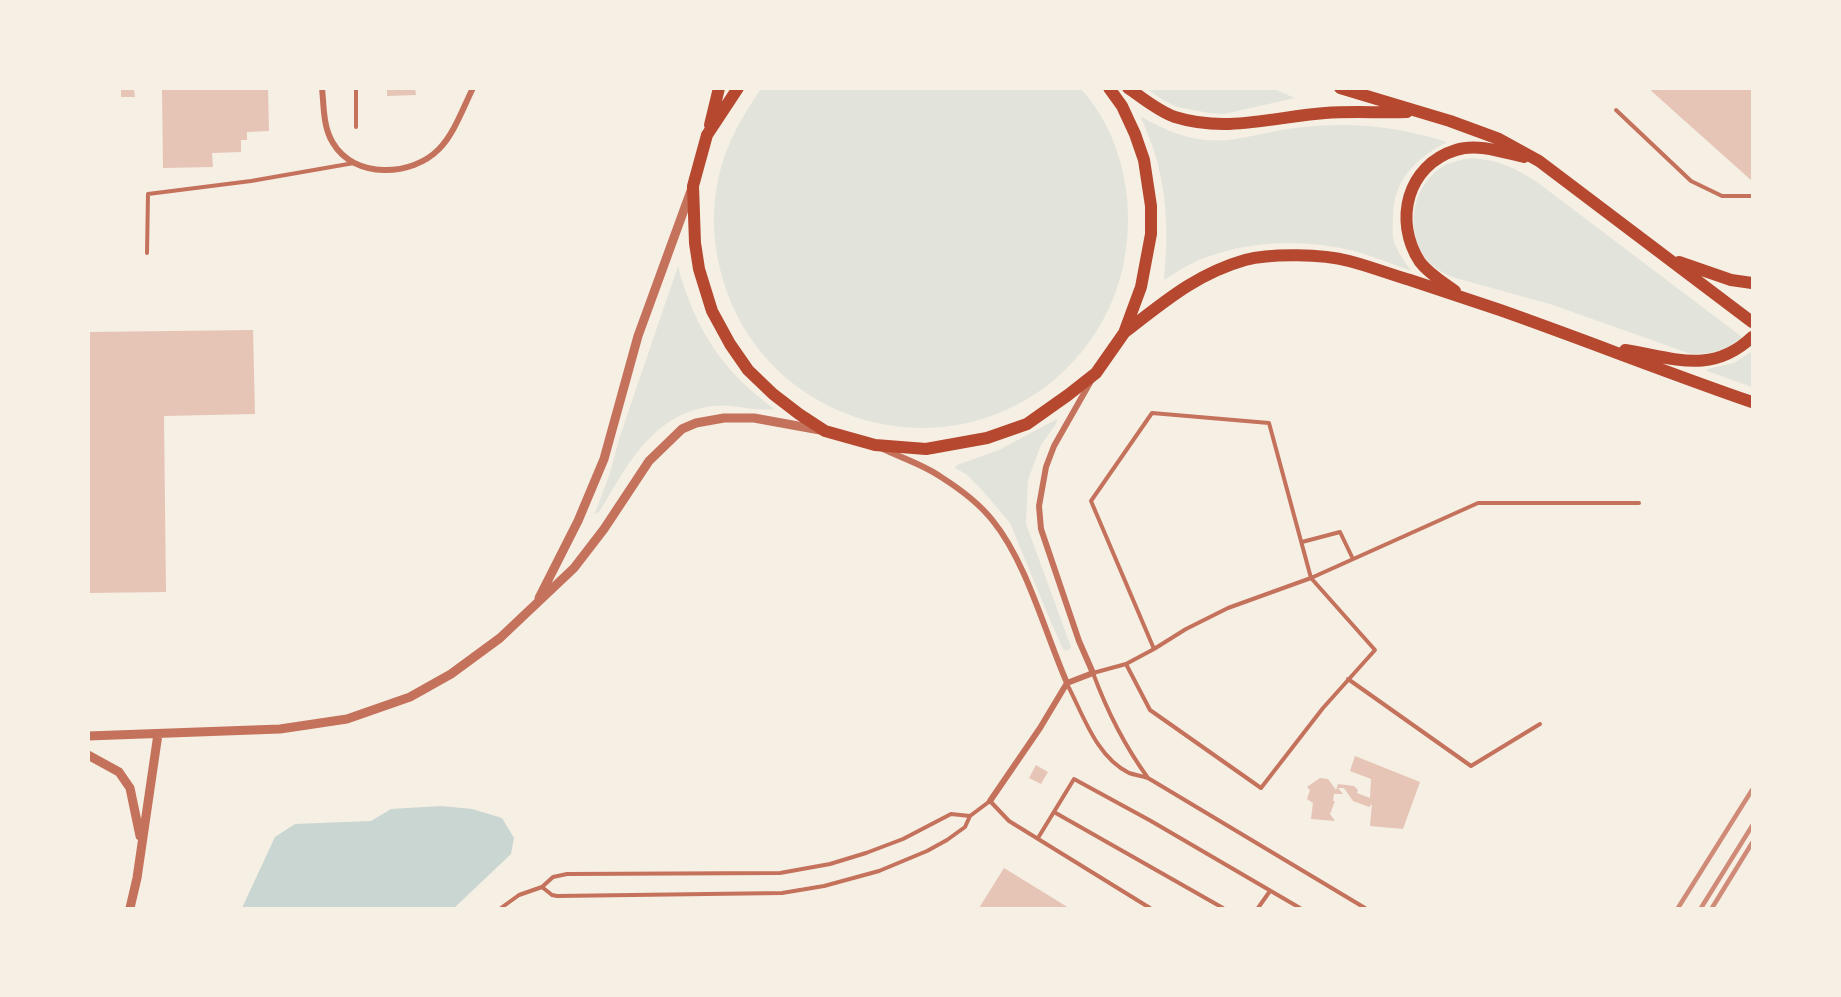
<!DOCTYPE html>
<html>
<head>
<meta charset="utf-8">
<style>
  body { margin:0 }
  #map { position:relative; width:1841px; height:997px; overflow:hidden; background:#f6efe4; font-family:"Zilla Slab",serif }
  canvas { display:block }
  .frame { position:absolute; inset:0; border:90px solid #f6efe4; pointer-events:none }
</style>
</head>
<body>
<div id="map">
<canvas width="1841" height="997"></canvas>
<div class="frame"></div>
</div>
<script>
const g = document.querySelector('canvas').getContext('2d');
g.lineJoin = 'round';
function fillPath(path, color) { g.fillStyle = color; g.fill(path, 'evenodd'); }
function trace(path, color, width, dash) { g.strokeStyle = color; g.lineWidth = width; g.lineCap = dash ? 'butt' : 'round'; g.setLineDash(dash || []); g.stroke(path); }
const green = new Path2D(`
  M761 89H1081C1121 133 1135 198 1125 256 1117 305 1091 349 1054 380 940 475 765 422 723 280 714 250 711 217 717 186 723 150 740 119 761 89Z
  M1147 89H1274L1295 98 1224 114 1209 113 1177 107 1163 100Z
  M1140 116C1167 132 1195 143 1227 140 1250 138 1273 130 1296 128 1346 121 1398 126 1447 142 1415 159 1393 180 1393 218 1393 226 1392 235 1394 242 1398 252 1405 262 1411 271 1392 264 1373 256 1354 251 1304 239 1253 240 1204 258 1190 263 1177 272 1164 280 1170 221 1166 170 1140 116Z
  M1471 158C1499 160 1513 167 1537 182L1742 337C1725 351 1710 356 1688 353L1553 305 1452 277C1443 273 1435 269 1428 261 1404 235 1411 189 1439 169 1449 162 1460 160 1471 158Z
  M678 266C689 309 709 350 742 382 752 392 763 400 774 409 754 412 734 403 714 406 653 413 628 464 600 511L596 514 595 513 609 476 620 436Z
  M1752 351V387L1707 371V369L1734 363Z
  M1057 419 1056 424 1041 445 1028 480 1026 524 1070 644 1071 648 1066 651 1063 649 1050 620 1010 523 982 490 966 474 955 468 957 465 999 450Z`);
const water = new Path2D(`
  M441 806 472 809 502 818 514 838 511 854 454 908H242L275 837 295 824 371 821 391 809Z`);
const building = new Path2D(`
  M268 88 269 131 247 132V140H241V152L212 153 213 167 163 168 162 90Z
  M387 88H415L416 95 387 96Z
  M1648 88H1752V181Z
  M121 89H134L135 97H121Z
  M253 330 255 414 164 416 166 592 88 593V332Z
  M1355 756 1420 782 1403 829 1370 826 1372 804 1369 807 1353 801 1344 788H1338L1343 794H1334L1333 801H1335L1330 814 1335 821 1311 819 1313 803 1307 799 1310 790 1307 787 1320 778 1328 779 1336 790 1338 784 1354 786 1358 790 1357 793 1370 798 1371 779 1350 771Z
  M1036 765 1048 772 1041 784 1029 778Z
  M1004 868 1069 908H979Z`);
const service = new Path2D(`
  M356 88V127
  M1616 110 1691 181 1722 196H1752
  M147 253 148 194 251 181 354 163
  M1302 542 1340 532 1353 559
  M1126 664 1150 710 1261 788 1323 708 1375 650 1311 578 1478 503H1639
  M1348 679 1471 766 1540 724
  M1067 684C1083 714 1096 757 1129 773 1135 775 1142 776 1148 778L1365 908
  M1148 778C1124 745 1107 711 1093 673L1126 664 1154 649 1091 501 1152 413 1269 423 1311 578 1228 608 1186 629 1154 649
  M1054 812 1223 908
  M970 816 951 814 903 839 866 853 830 864 780 873 567 874 553 877 542 887 552 895 557 896 782 893 824 886 879 871 927 851 947 840 965 827 970 816 990 801 1009 821 1150 908
  M1038 838 1074 779 1151 821 1300 908
  M501 908 519 895 542 887
  M1258 908 1270 891`);
const minor = new Path2D(`
  M322 88C324 107 323 127 333 143 354 179 412 177 439 149 454 134 463 108 473 88
  M883 449C902 458 924 465 941 477 960 489 979 503 993 521 1027 563 1045 633 1067 683
  M990 801 1040 728 1067 683 1093 673 1079 641 1041 529 1039 506 1046 467 1054 446 1091 381`);
const tertiary = new Path2D(`
  M539 598 578 521 604 459 638 336 692 188
  M88 736 280 729 347 719 410 697 451 674 500 638 574 568 604 529 649 461 682 429 696 423 724 418H754L820 430
  M88 755 119 772 130 788 140 836
  M130 908 137 878 158 734`);
const primary = new Path2D(`
  M738 88 707 135 693 186 695 243 699 269 712 311 730 344 748 370 773 394 799 414 825 431 875 445 926 449 987 438 1027 424 1068 395 1096 373 1124 333 1141 287 1151 234V206L1144 160 1135 134 1122 106 1109 88
  M1128 88C1143 98 1158 111 1175 117 1226 133 1274 117 1325 113 1352 111 1380 113 1407 112
  M1340 88 1450 121 1499 139 1539 161 1752 322
  M710 125 719 88
  M1679 262 1731 280 1752 283
  M1455 291C1443 282 1429 274 1420 262 1393 221 1407 165 1456 150 1477 143 1503 152 1524 157
  M1125 332C1164 302 1196 274 1245 260 1271 253 1323 254 1349 261 1369 266 1389 274 1410 280 1440 290 1470 300 1500 310 1585 340 1668 373 1752 402
  M1625 350C1674 358 1712 375 1752 337`);
const rail = new Path2D(`
  M1678 908 1752 790
  M1701 908 1752 826
  M1712 908 1752 843`);
fillPath(green, '#e2e4dc');
fillPath(water, '#c9d6d2');
fillPath(building, '#e6c5b7');
trace(service, '#c5725c', 4);
trace(minor, '#c5725c', 6);
trace(tertiary, '#c5725c', 9);
trace(primary, '#b5482f', 12);
trace(rail, '#cf8b77', 4.5);
</script>
</body>
</html>
